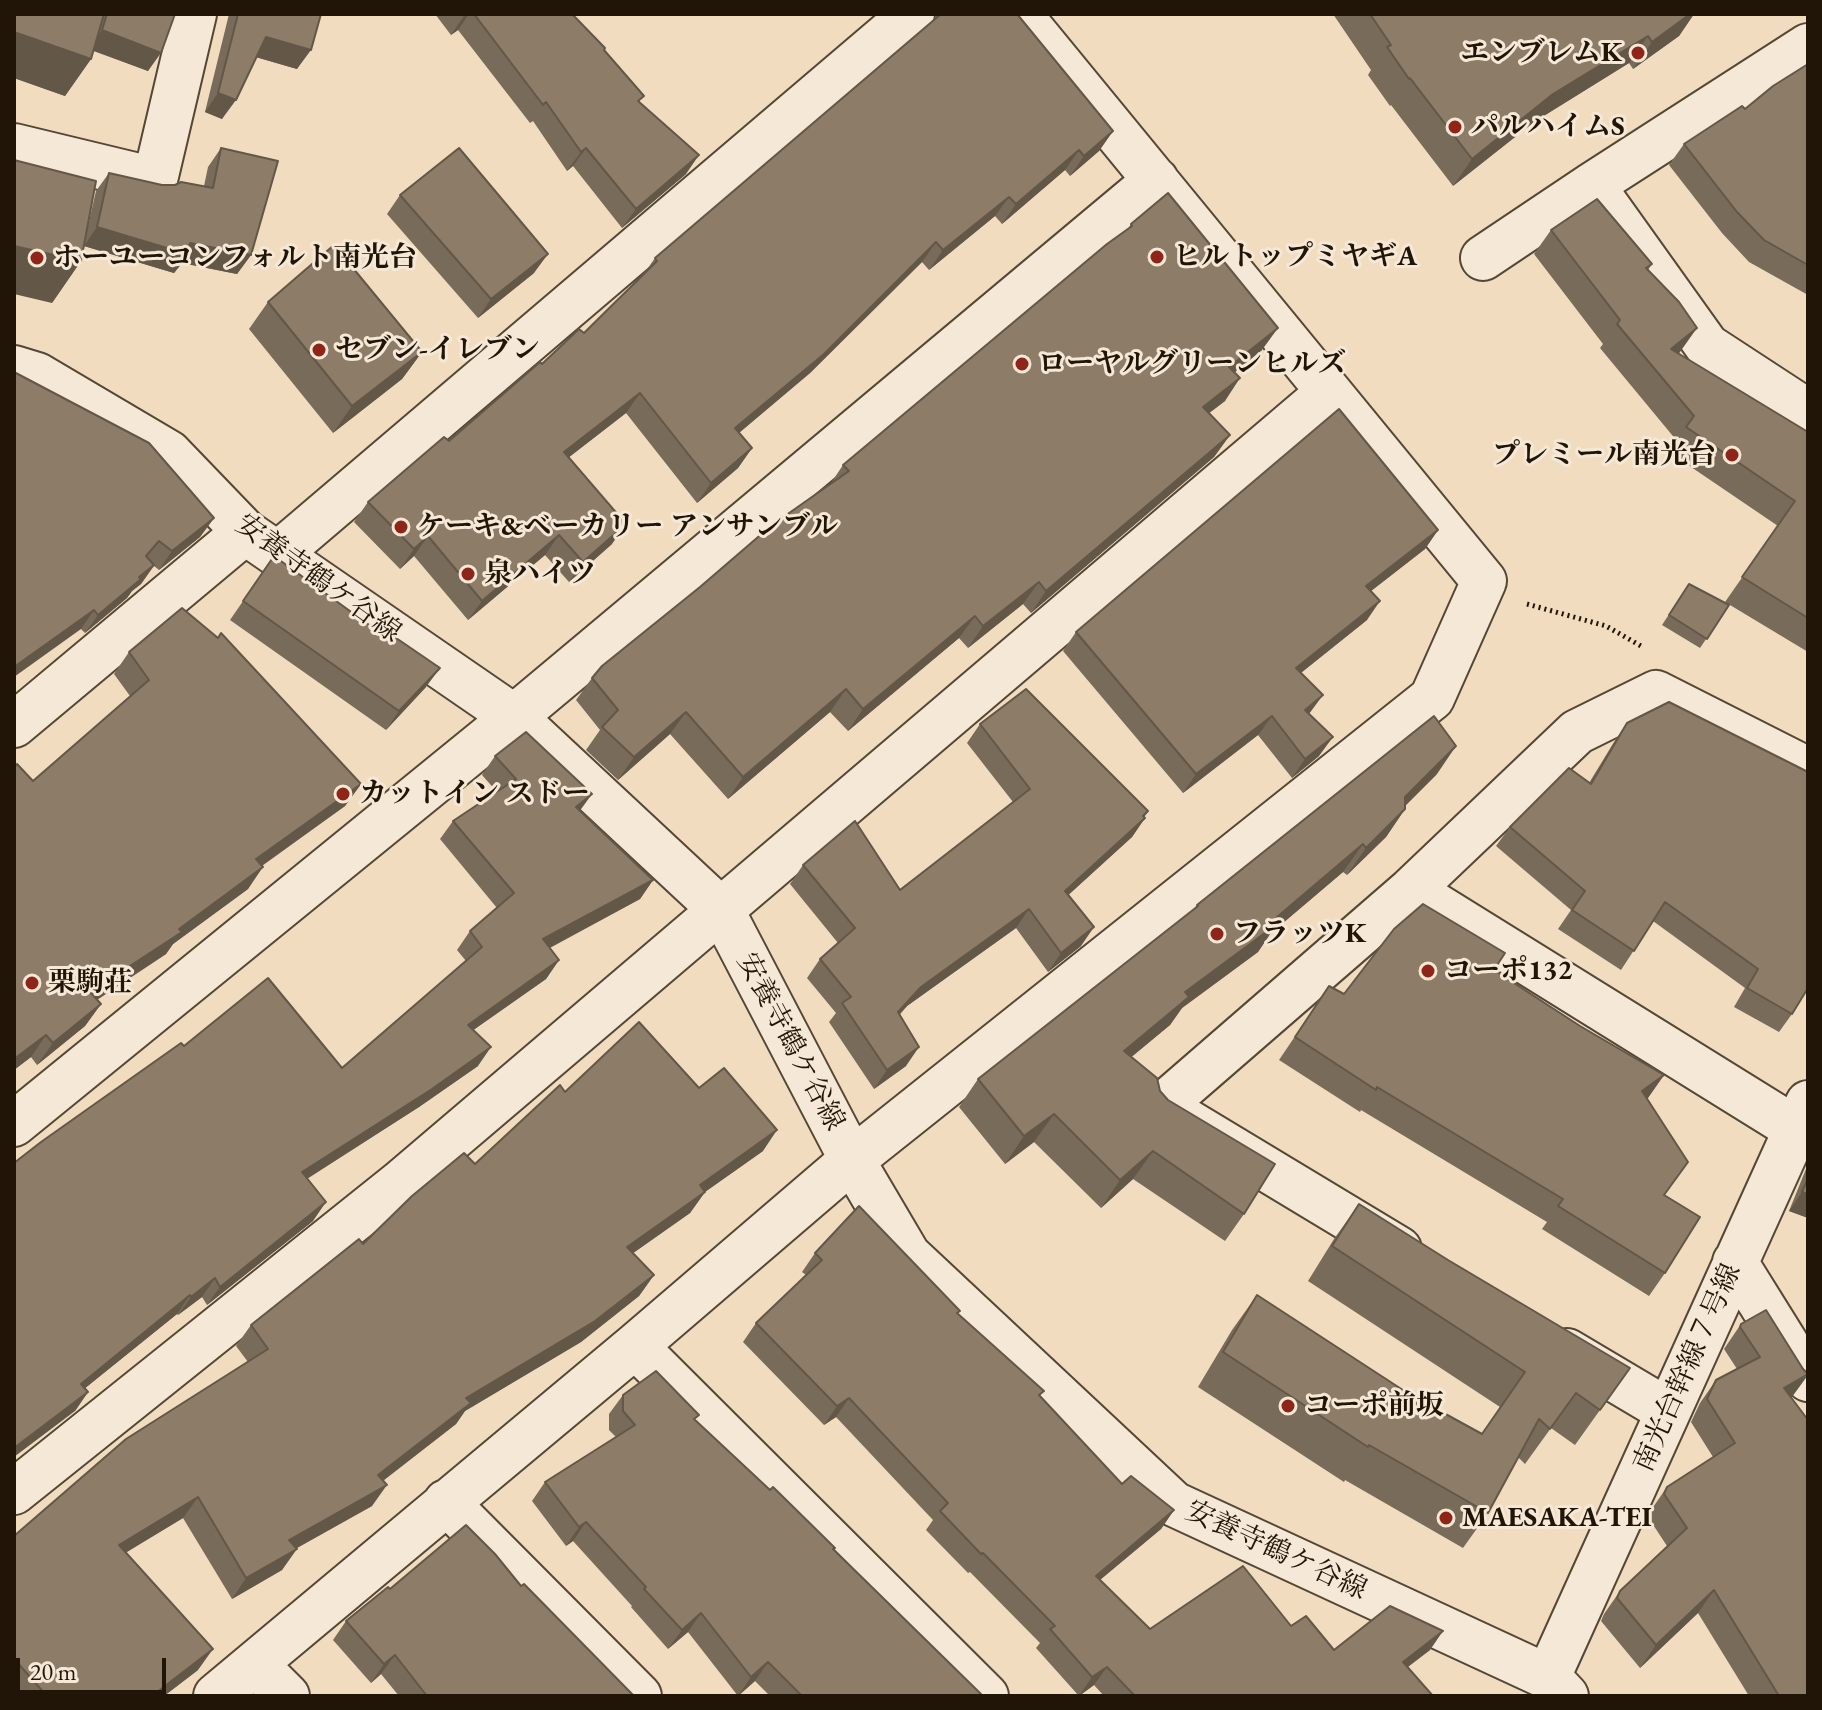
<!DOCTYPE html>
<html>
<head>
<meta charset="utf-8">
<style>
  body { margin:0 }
  #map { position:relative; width:1822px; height:1710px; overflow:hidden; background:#f1dcc0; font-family:"EB Garamond",serif }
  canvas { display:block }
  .frame { position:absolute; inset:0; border:16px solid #201507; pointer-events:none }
  .scale { position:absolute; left:16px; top:1658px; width:150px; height:36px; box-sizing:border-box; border:4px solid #201507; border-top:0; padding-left:10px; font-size:24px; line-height:28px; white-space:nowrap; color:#201507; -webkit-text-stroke:6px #f6e8d6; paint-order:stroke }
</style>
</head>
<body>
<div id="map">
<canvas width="1822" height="1710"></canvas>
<div class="frame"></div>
<div class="scale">20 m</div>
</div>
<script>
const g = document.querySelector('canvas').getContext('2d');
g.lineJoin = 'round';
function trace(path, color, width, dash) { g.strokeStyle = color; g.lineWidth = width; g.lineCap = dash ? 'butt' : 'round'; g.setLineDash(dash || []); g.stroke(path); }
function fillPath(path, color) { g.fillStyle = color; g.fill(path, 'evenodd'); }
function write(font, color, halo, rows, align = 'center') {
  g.font = font + ' "EB Garamond","Noto Serif JP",serif'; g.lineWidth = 6; g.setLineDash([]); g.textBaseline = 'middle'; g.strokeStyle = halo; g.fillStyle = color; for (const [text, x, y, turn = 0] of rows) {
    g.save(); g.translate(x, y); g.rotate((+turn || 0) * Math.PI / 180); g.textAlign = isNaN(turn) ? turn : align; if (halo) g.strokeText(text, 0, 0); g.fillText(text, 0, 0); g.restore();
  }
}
const path = new Path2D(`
  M1527 604 1606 626 1641 646`);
const minor = new Path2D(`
  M14 146 155 180 194 14
  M1592 185 1707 346 1808 412
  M1483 258 1592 185 1808 46
  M14 368 37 375 169 453 245 532 514 717 722 911 852 1160 908 1255 1174 1504 1548 1677 1566 1696
  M278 554 912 14
  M14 725 245 532
  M1411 890 1796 1129
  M14 1124 514 717 1156 180
  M1399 1249 1162 1106 1411 890 1577 732 1656 693 1808 770
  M1735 1262 1808 1379
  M635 1346 986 1696
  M1567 1351 1668 1411
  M14 1492 400 1183 1329 392
  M446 1502 639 1696
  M255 1664 287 1696
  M1548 1677 1808 1103
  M216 1696 635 1346 852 1160 1432 698 1484 581 1019 14`);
const wall = new Path2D(`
  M14 14H175L148 71 93 50 91 59 65 96 14 78Z
  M229 14H321L297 69 256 57 222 119 205 112Z
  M435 14H572L604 50 640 102 686 174 622 228 573 166 567 171 533 121 530 123 458 30 451 35Z
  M936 14H1017L1113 131 1099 151 1070 176 1065 170 1002 224 995 216 929 270 922 262 810 373 739 433 752 448 738 468 697 503 626 413 569 457 612 544 569 582 545 555 468 620 414 556 400 569 354 522 368 502 449 441 542 364 584 333 643 275 655 258 936 18Z
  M1333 14H1694L1679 36 1633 69 1629 63 1534 122 1453 186 1391 105 1390 106 1368 75 1371 70Z
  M1808 64V295L1749 262 1722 233 1669 165 1684 144 1745 109Z
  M221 148 251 255 237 274 182 263 174 273 84 246 81 261 52 303 85 239 96 191 109 173 162 185 204 186 208 167Z
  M400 195 534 273 478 318 387 214Z
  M1131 224 1262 350 1235 372 1225 401 1209 413 1230 435 1214 457 1031 613 1023 604 968 648 959 638 848 731 830 712 728 799 670 734 618 780 586 750 600 730 576 700 592 678 829 486 843 465 1128 229Z
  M1551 230 1652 264 1648 270 1680 352 1678 354 1808 432V652L1725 602 1778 526 1669 452 1677 441 1600 348 1603 344 1534 254Z
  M268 302 422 352 402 379 333 433 249 329Z
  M14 372 214 518 200 537 159 570 154 566 141 584 132 591 127 598 85 633 81 629Z
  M1438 530 1425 549 1371 591 1367 620 1301 673 1309 714 1319 756 1292 778 1258 735 1183 793 1063 651 1076 632Z
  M274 556 372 627 426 687 386 730 230 620Z
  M1689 584 1729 605 1700 648 1662 625Z
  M129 652 361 784 345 806 262 866 248 889 173 944 166 954 97 1000 101 1004 85 1026 37 1065 31 1057 14 1070V767L33 781 130 696 114 674Z
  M1627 723 1792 1014 1779 1032 1734 1007 1745 988 1653 921 1621 970 1558 929 1571 910 1496 846 1510 827 1589 783 1614 742Z
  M980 724 1148 811 1144 817 1145 818 1132 837 1068 895 1081 946 1048 972 1016 928 907 1006 900 1014 906 1066 874 1089 829 1022 836 1013 807 978 820 959 838 943 790 884 803 865 900 890 1013 802 967 743Z
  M495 756 580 811 653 880 640 899 550 948 559 960 546 979 473 1030 478 1066 419 1107 307 1179 313 1221 207 1305 202 1297 178 1315 177 1314 85 1388 88 1392 75 1411 184 1046 342 1068 466 961 457 950 470 931 497 908 440 839 453 821 497 792 482 775Z
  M1437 774 1405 806V809L1386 837 1347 875 1343 872 1270 934 1258 952 1182 1008 1170 1025 1131 1057 1160 1091 1244 1214 1225 1241 1133 1179 1101 1208 1034 1142 1005 1164 959 1107 978 1079 1193 910 1197 905Z
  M1494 970 1580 1026 1664 1075 1647 1099 1664 1195 1665 1273 1649 1296 1542 1229 1547 1222 1361 1110 1360 1112 1279 1060 1329 986 1344 994Z
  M699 1088 763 1151 705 1192 690 1213 633 1253 654 1275 639 1296 581 1342 465 1411 456 1424 383 1481 372 1506 296 1548 282 1570 232 1599 183 1518 126 1552 198 1670 164 1696H14V1536L248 1362 236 1346 251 1325 475 1164 565 1092Z
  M1808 1164V1218L1789 1211Z
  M1359 1204 1448 1260 1630 1368 1575 1445 1551 1428 1525 1464 1518 1457 1488 1513 1463 1548 1345 1480 1344 1482 1198 1387 1232 1330 1257 1295 1409 1394 1482 1434 1500 1407 1308 1281 1334 1239Z
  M815 1253 957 1314 1040 1396 1122 1484 1174 1510 1161 1529 1100 1580 1150 1629 1291 1626 1334 1650H1430L1408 1667 1433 1696H1104L1094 1685 1079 1696 1036 1648 1040 1643 970 1572 968 1573 926 1530 933 1520 836 1417 824 1425 743 1342 756 1323 806 1275 802 1272Z
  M1741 1324 1792 1397 1791 1398 1808 1696H1749L1698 1613 1640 1668 1601 1621 1604 1614 1620 1591 1667 1546 1648 1517 1651 1510 1667 1487 1713 1457 1691 1422 1700 1403 1716 1380 1737 1369 1724 1349Z
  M623 1395 695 1420 834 1549 983 1696H770L755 1681 738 1696 688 1632 668 1649 631 1607 632 1606 573 1541 566 1546 532 1501 545 1482 616 1437 609 1430V1414Z
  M521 1586 634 1696H399L381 1674 371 1683 333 1640 346 1621 390 1589Z`);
const shadedWall = new Path2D(`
  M467 14H469L458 30 451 35 464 16Z
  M1690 14H1694L1679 36 1633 69 1652 42Z
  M102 30 161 53 148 71 88 49Z
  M14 32 91 59 65 96 14 78Z
  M1648 36 1629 63 1534 122 1453 186 1472 159 1553 94Z
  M266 37 311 50 297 69 252 56Z
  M218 93 236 100 222 119 205 112Z
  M1113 131 1099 151 1070 176 1084 156Z
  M586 148 573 166 567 171 581 152Z
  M1079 150 1065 170 1002 224 1016 204Z
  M699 155 686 174 622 228 636 209Z
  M1009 197 995 216 929 270 943 250Z
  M97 227 190 243 251 255 237 274 182 263 174 273 84 246Z
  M936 242 922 262 810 373 721 448 735 428Z
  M14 246 81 261 52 303 14 294Z
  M548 254 534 273 478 318 491 299Z
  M1278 328 1262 350 1214 389 1229 367Z
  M1697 328 1680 352 1657 372 1671 349Z
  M422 352 402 379 333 433 352 406Z
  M1240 378 1225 401 1187 430 1203 407Z
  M640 393 626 413 550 472 564 452Z
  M1230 435 1214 457 1031 613 1046 591Z
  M752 448 738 468 697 503 711 483Z
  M214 518 200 537 159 570 172 551Z
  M626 524 612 544 569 582 583 562Z
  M1438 530 1425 549 1353 605 1366 586Z
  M559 535 545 555 468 620 482 601Z
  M428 536 414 556 400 569 414 549Z
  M154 565 141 584 132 591 127 598 85 633 98 615 139 577Z
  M1039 582 1023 604 968 648 983 626Z
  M1380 601 1367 620 1283 687 1296 668Z
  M94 610 81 629 14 677V667Z
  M975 616 959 638 848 731 863 709Z
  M440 668 426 687 386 730 399 711Z
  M846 689 830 712 728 799 743 777Z
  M1323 695 1309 714 1305 710Z
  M686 712 670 734 618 780 634 757Z
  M1272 716 1258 735 1183 793 1196 774Z
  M1333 737 1319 756 1292 778 1305 759Z
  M1456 746 1437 774 1386 825 1405 797Z
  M361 784 345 806 240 881 256 859Z
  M592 794 579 812 576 807Z
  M1405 809 1386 837 1347 875 1366 848Z
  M1148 811 1140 823 1145 818 1132 837 1052 910 1065 891Z
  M1363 844 1343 872 1270 934 1258 952 1182 1008 1170 1025 1105 1079 1124 1051 1185 992Z
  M263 867 248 889 173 944 166 954 75 1014 90 992Z
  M653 880 640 899 530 958 543 939Z
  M1029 909 1016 928 907 1006 885 1031 898 1012 921 987Z
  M1094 927 1081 946 1048 972 1061 953Z
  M559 960 546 979 455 1043 468 1025Z
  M101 1004 85 1026 37 1065 53 1043Z
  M46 1035 31 1057 14 1070V1059Z
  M491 1047 478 1066 419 1107 289 1190 302 1172Z
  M919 1047 906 1066 874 1089 887 1070Z
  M1664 1075 1648 1098 1626 1113 1642 1091Z
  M1054 1114 1034 1142 1005 1164 1024 1136Z
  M777 1130 763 1151 685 1206 700 1185Z
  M1153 1151 1133 1179 1101 1208 1120 1180Z
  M705 1192 690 1213 612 1268 627 1247Z
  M1802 1192 1808 1194V1218L1789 1211Z
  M326 1202 313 1221 207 1305 220 1287Z
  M654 1275 639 1296 581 1342 465 1411 456 1424 363 1496 378 1475 466 1398Z
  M215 1278 202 1297 178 1315 191 1297Z
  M190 1295 177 1314 68 1402 81 1384Z
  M1808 1375 1792 1397 1768 1411 1784 1388Z
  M88 1392 75 1411 14 1457V1448Z
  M849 1398 836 1417 824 1425 837 1406Z
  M387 1485 372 1506 274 1561 289 1540Z
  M198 1497 183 1518 104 1566 119 1545Z
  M1174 1510 1161 1529 1083 1594 1096 1576Z
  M586 1522 573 1541 566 1546 579 1527Z
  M297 1549 282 1570 232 1599 246 1578Z
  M1714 1590 1698 1613 1640 1668 1656 1645Z
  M701 1613 688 1632 668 1649 682 1630Z
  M1443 1631 1430 1650 1390 1680 1403 1662Z
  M213 1649 198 1670 164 1696H152Z
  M395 1655 381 1674 371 1683 384 1664Z
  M768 1662 755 1681 738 1696 751 1677Z
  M1107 1667 1094 1685 1079 1696 1092 1677Z`);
const building = new Path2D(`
  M14 14H104L91 59 14 32Z
  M107 14H175L161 53 102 30Z
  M238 14H321L311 50 266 37 236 100 218 93Z
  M474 14H572L605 48 604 50 644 96 638 101 699 155 636 209 586 148 581 152 546 102 543 105Z
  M941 14H1017L1113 131 1084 156 1079 150 1016 204 1009 197 943 250 936 242 824 354 735 428 752 448 711 483 640 393 564 452 626 524 583 562 559 535 482 601 428 536 414 549 368 502 444 437 449 441 540 362 542 364 579 329 584 333 657 261 655 258Z
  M1370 14H1690L1652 42 1648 36 1553 94 1472 159 1410 78 1409 79 1387 47 1391 45Z
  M1808 64V265L1764 240 1737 212 1684 144 1742 106 1745 109 1773 86Z
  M221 148 278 161 251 255 190 243 187 254 97 227 109 173 162 185H175L181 182 213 188Z
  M459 148 548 254 491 299 400 195Z
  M14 160 96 181 81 261 14 246Z
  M1168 193 1278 328 1229 367 1240 378 1203 407 1230 435 1046 591 1039 582 983 626 975 616 863 709 846 689 743 777 686 712 634 757 602 727 618 710 592 678 602 666 700 587 772 525 849 471 843 465 1107 244 1132 226 1131 224Z
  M1597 199 1652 264 1646 268 1679 302 1697 328 1671 349 1808 432V618L1742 577 1795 501 1686 427 1694 416 1617 324 1620 320 1551 230Z
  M334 245 422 352 352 406 268 302Z
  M14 372 149 443 214 518 172 551 159 541 146 556 154 565 139 577 141 579 98 615 94 610 14 667Z
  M1339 409 1438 530 1366 586 1380 601 1296 668 1323 695 1305 710 1333 737 1305 759 1272 716 1196 774 1076 632Z
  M274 556 372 627H380L440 668 399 711 243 601Z
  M1689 584 1729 605 1707 639 1669 615Z
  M182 608 218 638 221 633 361 784 256 859 263 867 179 929 182 932 90 992 101 1004 53 1043 46 1035 14 1059V767L17 764 33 781 149 680 129 652Z
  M1026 689 1148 811 1143 816 1145 818 1065 891 1094 927 1061 953 1029 909 921 987 898 1012 919 1047 887 1070 842 1003 851 997 820 959 855 928 803 865 855 821 900 890 1030 789 980 724Z
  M1669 702 1808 772V988L1792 1014 1747 988 1758 969 1665 902 1634 951 1572 910 1585 891 1510 827 1569 768 1591 784 1627 723Z
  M1434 716 1456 746 1405 797V809L1366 848 1363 844 1277 917V924L1185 992 1189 997 1124 1051 1157 1078 1160 1091 1168 1100 1275 1164 1244 1214 1153 1151 1120 1180 1054 1114 1024 1136 978 1079 1198 906 1197 905Z
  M526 732 592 794 576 807 653 880 543 939 559 960 468 1025 491 1047 432 1089 302 1172 326 1202 220 1287 215 1278 191 1297 190 1295 81 1384 88 1392 14 1448V1163L41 1142 181 1043 184 1046 268 978 342 1068 482 947 470 931 514 893 453 821 516 779 495 756Z
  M1423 904 1505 953 1494 970 1580 1026 1664 1075 1642 1091 1688 1162 1664 1195 1700 1217 1665 1273 1558 1206 1563 1199 1377 1087 1376 1090 1295 1037 1329 986 1344 994 1394 929Z
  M639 1022 699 1088 724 1068 777 1130 700 1185 705 1192 627 1247 654 1275 595 1321 466 1398 471 1403 378 1475 387 1485 289 1540 297 1549 246 1578 198 1497 119 1545 213 1649 152 1696H47L14 1659V1536L126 1439 268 1349 251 1325 359 1239 363 1244 412 1196 464 1153 475 1164 560 1085 565 1092Z
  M1808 1178V1194L1802 1192Z
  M1359 1204 1448 1260 1630 1368 1600 1410 1576 1393 1550 1429 1539 1419 1488 1513 1369 1445 1368 1447 1223 1352 1257 1295 1409 1394 1482 1434 1525 1372 1332 1246Z
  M859 1206 960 1311 957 1313 1044 1391 1039 1395 1122 1484 1131 1476 1174 1510 1096 1576 1150 1629 1243 1566 1291 1626 1306 1616 1334 1650 1390 1606 1443 1631 1403 1662 1433 1696H1135L1107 1667 1092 1677 1050 1629 1055 1626 983 1553 981 1554 940 1511 948 1503 849 1398 837 1406 756 1323 822 1260 815 1253Z
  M1766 1310 1803 1369 1808 1374 1784 1388 1808 1420V1696H1779L1714 1590 1656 1645 1617 1598 1620 1591 1687 1528 1664 1494 1667 1487 1735 1443 1707 1399 1716 1380 1760 1357 1740 1327 1741 1324Z
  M656 1371 699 1415 694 1419 770 1490 773 1487 835 1548 833 1549 983 1696H802L768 1662 751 1677 701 1613 682 1630 644 1589 646 1587 586 1522 579 1527 545 1482 635 1425 623 1411V1395Z
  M466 1525 495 1554 521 1586 524 1584 634 1696H427L395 1655 384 1664 346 1621 388 1587 390 1589Z`);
const markers = [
  [1638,53,8,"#8f2418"],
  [1455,127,8,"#8f2418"],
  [1157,257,8,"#8f2418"],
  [37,258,8,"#8f2418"],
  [319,350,8,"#8f2418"],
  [1022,364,8,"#8f2418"],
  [1732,455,8,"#8f2418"],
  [401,527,8,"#8f2418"],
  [468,574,8,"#8f2418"],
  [343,794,8,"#8f2418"],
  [1217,934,8,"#8f2418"],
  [1428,971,8,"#8f2418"],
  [32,983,8,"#8f2418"],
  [1288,1406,8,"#8f2418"],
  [1446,1518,8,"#8f2418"]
];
const poiNames = [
  ["エンブレムK",1622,53,"right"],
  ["パルハイムS",1471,127],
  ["ヒルトップミヤギA",1173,257],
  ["ホーユーコンフォルト南光台",53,258],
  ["セブン-イレブン",335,350],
  ["ローヤルグリーンヒルズ",1038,364],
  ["プレミール南光台",1716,455,"right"],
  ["ケーキ&ベーカリー アンサンブル",417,527],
  ["泉ハイツ",484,574],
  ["カットイン スドー",359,794],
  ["フラッツK",1233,934],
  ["コーポ132",1444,971],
  ["栗駒荘",48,983],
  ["コーポ前坂",1304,1406],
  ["MAESAKA-TEI",1462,1518]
];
const streetNames = [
  ["安養寺鶴ケ谷線",318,579,36],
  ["安養寺鶴ケ谷線",790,1042,62],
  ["南光台幹線７号線",1688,1368,-66],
  ["安養寺鶴ケ谷線",1276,1551,25]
];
trace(minor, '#544735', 48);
trace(path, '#201507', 5, [2, 4]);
trace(minor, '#f6e8d6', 44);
fillPath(wall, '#796b59');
fillPath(shadedWall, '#635748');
fillPath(building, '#8d7c67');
trace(building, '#635748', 2);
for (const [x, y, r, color] of markers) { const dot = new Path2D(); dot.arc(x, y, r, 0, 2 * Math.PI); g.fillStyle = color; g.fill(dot); trace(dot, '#f6e8d6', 3); }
write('bold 28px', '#201507', '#f6e8d6', poiNames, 'left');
write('28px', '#201507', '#f6e8d6', streetNames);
</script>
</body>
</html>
